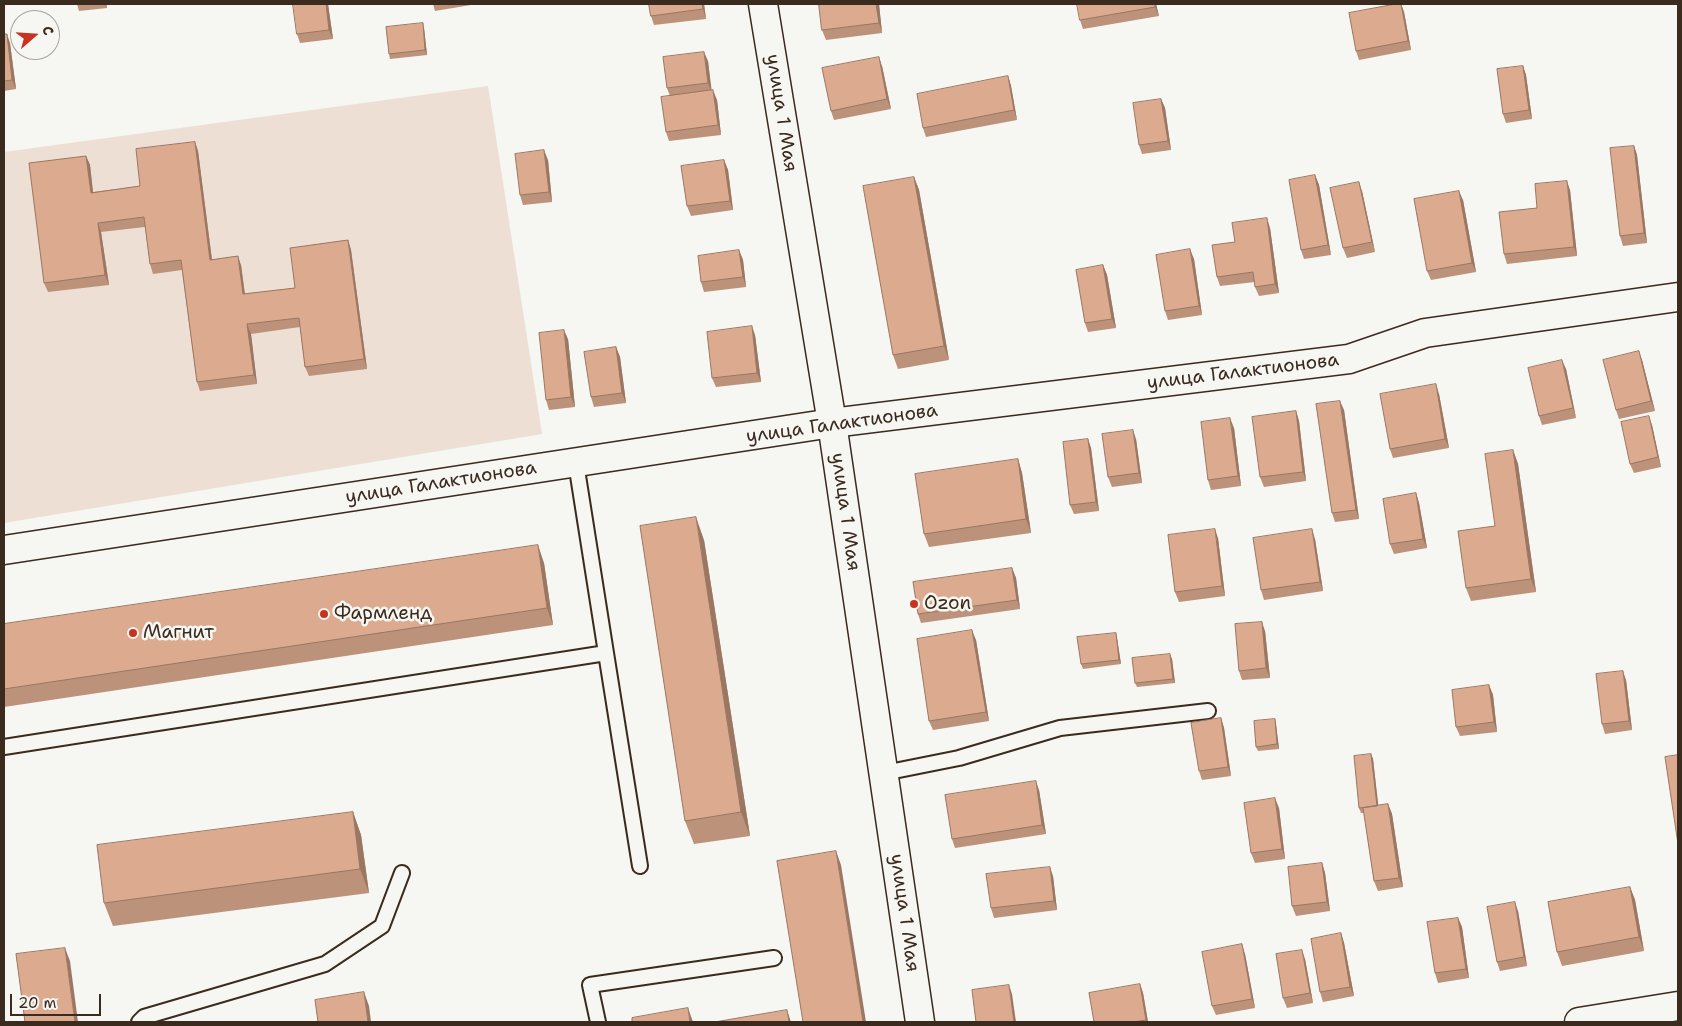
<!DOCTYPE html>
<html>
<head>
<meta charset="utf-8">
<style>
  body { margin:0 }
  #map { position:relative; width:1682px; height:1026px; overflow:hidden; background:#f6f6f2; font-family:"Shantell Sans",sans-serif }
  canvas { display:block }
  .frame { position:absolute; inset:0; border:5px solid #3b2a1e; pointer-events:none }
  .north { position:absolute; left:10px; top:10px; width:50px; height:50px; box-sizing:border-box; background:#f6f6f2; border:1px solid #aba49d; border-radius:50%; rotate:71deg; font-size:14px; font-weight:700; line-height:20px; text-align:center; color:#3b2a1e }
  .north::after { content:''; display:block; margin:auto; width:18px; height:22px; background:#c8321e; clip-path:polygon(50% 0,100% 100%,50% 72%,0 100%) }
  .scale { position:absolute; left:10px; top:994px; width:91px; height:22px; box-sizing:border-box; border:2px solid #3b2a1e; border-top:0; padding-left:6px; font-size:15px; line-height:18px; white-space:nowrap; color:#3b2a1e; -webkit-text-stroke:4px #f6f6f2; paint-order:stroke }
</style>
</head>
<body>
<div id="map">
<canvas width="1682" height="1026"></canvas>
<div class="frame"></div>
<div class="north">С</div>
<div class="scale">20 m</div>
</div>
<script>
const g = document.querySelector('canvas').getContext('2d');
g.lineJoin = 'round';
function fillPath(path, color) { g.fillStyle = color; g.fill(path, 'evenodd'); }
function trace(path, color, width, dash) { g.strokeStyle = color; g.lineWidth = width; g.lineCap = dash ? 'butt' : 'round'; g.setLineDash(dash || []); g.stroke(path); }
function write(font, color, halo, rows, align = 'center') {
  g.font = font + ' "Shantell Sans",sans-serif'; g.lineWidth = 5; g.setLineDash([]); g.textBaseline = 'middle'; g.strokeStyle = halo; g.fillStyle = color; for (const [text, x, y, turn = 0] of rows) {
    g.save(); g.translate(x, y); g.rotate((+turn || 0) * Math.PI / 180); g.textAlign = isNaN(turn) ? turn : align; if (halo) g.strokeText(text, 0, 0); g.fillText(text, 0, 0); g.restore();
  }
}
const built = new Path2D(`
  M488 86 542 434 4 523V152Z`);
const lane = new Path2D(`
  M606 653 640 866
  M4 747 606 653 576 463
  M884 773 959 758 1060 728 1208 711
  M139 1022 144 1017 325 964 382 926 402 873
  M598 1022 590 985 774 958`);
const street = new Path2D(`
  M4 550 832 423 1349 359 1425 333 1678 297
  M1579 1022 1678 1006`);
const secondary = new Path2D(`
  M763 4 832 423 920 1022`);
const wall = new Path2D(`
  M77 4H107V8L79 11Z
  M328 4 333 39 300 43 297 34Z
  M433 4H477L435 11Z
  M649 4H704L706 19 654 25 651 16Z
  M819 4H879L882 33 826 40 822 30Z
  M1156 4 1159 16 1083 29 1080 20Z
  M1401 4 1404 12 1411 50 1359 60 1356 51Z
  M424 28 427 55 390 59 389 54Z
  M4 34 10 43 16 89 4 91Z
  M708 61 711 91 717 100 721 135 669 141 666 132 670 96 667 88Z
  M882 66 891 109 834 120 831 111Z
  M1523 66 1526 75 1532 119 1506 123 1503 114Z
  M1008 76 1011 86 1017 120 926 137 923 128Z
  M1161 99 1165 108 1171 150 1142 154 1139 145Z
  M195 142 198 151 212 259 241 265 245 294 295 288 348 240 351 250 367 369 309 376 305 367 300 327 251 334 257 384 200 391 197 382 182 270 153 274 150 264 145 227 101 232 109 285 48 292 44 283 86 156 90 165 93 192 140 186Z
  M1634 146 1637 155 1647 243 1623 246 1620 236Z
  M548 160 552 202 523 205 520 195Z
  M724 160 728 170 733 210 691 216 687 206Z
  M1315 175 1319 185 1331 255 1304 259 1301 250Z
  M914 177 919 190 949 360 898 369 893 355Z
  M1570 190 1577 256 1507 264 1504 254 1537 208Z
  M1362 191 1375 252 1347 258 1343 248Z
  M1463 200 1476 272 1431 280 1427 271Z
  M1270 228 1279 293 1259 296 1255 287V282L1220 286 1217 277Z
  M739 250 743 260 746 287 704 292 701 282Z
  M1194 259 1202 315 1168 320 1165 311Z
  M1103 265 1107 275 1116 328 1088 332 1085 323Z
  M755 335 761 382 716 387 712 378Z
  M568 339 575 407 549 410 546 400Z
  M616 347 620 357 626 403 594 407 591 397Z
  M1642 360 1655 411 1619 419 1616 410Z
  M1566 369 1576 418 1542 425 1539 416Z
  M1439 394 1449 448 1393 458 1390 449Z
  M1344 410 1359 519 1335 522 1332 513Z
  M1296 411 1299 421 1306 481 1264 487 1260 477Z
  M1652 425 1661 467 1634 473 1630 464Z
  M1234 428 1241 486 1211 490 1208 480Z
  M1088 439 1091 448 1099 511 1074 514 1070 505Z
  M1136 439 1142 483 1112 487 1108 477Z
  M1513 450 1518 464 1536 592 1471 601 1466 588 1495 526Z
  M1018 459 1022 473 1031 533 929 547 924 534Z
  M1416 493 1419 503 1427 548 1394 554 1390 544Z
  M1218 538 1225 596 1179 602 1175 592Z
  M1315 539 1323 591 1264 600 1261 590Z
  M704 540 750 836 694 844 685 821Z
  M544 563 553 625 4 707V624Z
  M1012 568 1016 578 1020 609 921 623 918 614Z
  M1265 631 1270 678 1242 680 1239 671Z
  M1116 633 1117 638 1121 664 1083 669 1081 664Z
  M976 640 989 721 933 730 929 721Z
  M1172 659 1175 683 1137 687 1135 683Z
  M1626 680 1632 730 1605 734 1602 724Z
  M1489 685 1493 695 1497 732 1460 736 1456 727Z
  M1221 718 1224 728 1231 776 1202 780 1199 771Z
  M1275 719 1276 724 1279 749 1258 751 1256 747Z
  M1371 754 1373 759 1378 806 1388 804 1392 814 1403 887 1378 891 1374 881 1364 813H1361L1359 808Z
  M1039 790 1046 834 955 848 952 839Z
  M1279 808 1285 859 1255 863 1251 853Z
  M353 812 361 835 369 893 113 926 104 903Z
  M1322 863 1325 873 1330 911 1296 916 1292 906Z
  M1053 876 1057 910 994 918 991 908Z
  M1630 887 1635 900 1644 951 1562 966 1557 952Z
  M1518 911 1527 966 1500 971 1497 962Z
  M1458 918 1462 927 1469 978 1438 983 1435 973Z
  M1341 933 1344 943 1354 996 1323 1002 1320 992Z
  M1245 954 1255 1008 1216 1015 1212 1006Z
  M1305 959 1313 1003 1287 1008 1283 998Z
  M1140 984 1143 993 1148 1022H1094Z`);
const shadedWall = new Path2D(`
  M326 4H328L333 39 329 30Z
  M702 4H704L706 19 703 9Z
  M876 4H879L882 33 879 23Z
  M1155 4H1156L1159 16 1155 7Z
  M1401 4 1404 12 1411 50 1408 41Z
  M423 23 424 28 427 55 425 50Z
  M7 34 10 43 16 89 12 80Z
  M704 52 708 61 712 93 708 83Z
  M879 57 882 66 891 109 887 99Z
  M1523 66 1526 75 1532 119 1529 110Z
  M1008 76 1011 86 1017 120 1014 110Z
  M713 90 717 100 721 135 718 125Z
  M1161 99 1165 108 1171 150 1168 141Z
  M195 142 198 151 213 269 210 260Z
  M1634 146 1637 155 1647 243 1644 233Z
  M544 150 548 160 552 202 549 192Z
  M86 156 90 165 94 202 91 193Z
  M724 160 728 170 733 210 730 201Z
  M1315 175 1319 185 1331 255 1328 245Z
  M914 177 919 190 949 360 944 346Z
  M1567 181 1570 190 1577 256 1574 247Z
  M1359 182 1362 191 1375 252 1372 242Z
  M1459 191 1463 200 1476 272 1472 263Z
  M1267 218 1270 228 1279 293 1275 284Z
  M98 223 101 232 109 285 105 275Z
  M348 240 351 250 367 369 364 359Z
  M1190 249 1194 259 1202 315 1199 306Z
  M739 250 743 260 746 287 743 277Z
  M238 256 241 265 246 304 243 294Z
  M1103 265 1107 275 1116 328 1112 319Z
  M247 324 251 334 257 384 254 375Z
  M752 326 755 335 761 382 757 373Z
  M564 330 568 339 575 407 571 397Z
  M616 347 620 357 626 403 622 393Z
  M1639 351 1642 360 1655 411 1651 401Z
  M1562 360 1566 369 1576 418 1573 408Z
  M1436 384 1439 394 1449 448 1445 439Z
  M1340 401 1344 410 1359 519 1356 510Z
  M1296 411 1299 421 1306 481 1303 472Z
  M1649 416 1652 425 1661 467 1658 457Z
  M1230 418 1234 428 1241 486 1238 476Z
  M1133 430 1136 439 1142 483 1139 473Z
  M1088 439 1091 448 1099 511 1096 502Z
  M1513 450 1518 464 1536 592 1531 579Z
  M1018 459 1022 473 1031 533 1026 519Z
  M1416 493 1419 503 1427 548 1423 539Z
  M696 517 704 540 750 836 741 812Z
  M1215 529 1218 538 1225 596 1222 586Z
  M1312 529 1315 539 1323 591 1320 582Z
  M538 545 544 563 553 625 547 608Z
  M1012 568 1016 578 1020 609 1017 600Z
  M1262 622 1265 631 1270 678 1266 668Z
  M972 630 976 640 989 721 986 712Z
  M1116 633 1117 638 1121 664 1119 660Z
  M1170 654 1172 659 1175 683 1173 679Z
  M1623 671 1626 680 1632 730 1629 721Z
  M1489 685 1493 695 1497 732 1494 722Z
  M1221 718 1224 728 1231 776 1228 767Z
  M1275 719 1276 724 1279 749 1277 744Z
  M1371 754 1373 759 1379 811 1377 806Z
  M1036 781 1039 790 1046 834 1042 825Z
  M1275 798 1279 808 1285 859 1282 849Z
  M1388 804 1392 814 1403 887 1399 878Z
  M353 812 361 835 369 893 360 869Z
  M836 851 841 865 866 1022H863Z
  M1322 863 1325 873 1330 911 1327 902Z
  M1050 867 1053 876 1057 910 1054 901Z
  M1630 887 1635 900 1644 951 1639 937Z
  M1515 902 1518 911 1527 966 1524 957Z
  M1458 918 1462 927 1469 978 1466 969Z
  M1341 933 1344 943 1354 996 1350 987Z
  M1242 944 1245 954 1255 1008 1252 999Z
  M65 948 70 961 78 1022H75Z
  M1302 950 1305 959 1313 1003 1310 993Z
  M1140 984 1143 993 1148 1022H1147L1146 1020Z
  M1009 985 1012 994 1016 1022H1014Z
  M364 992 369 1006 371 1022H368Z
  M688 1008 693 1022H690Z
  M787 1010 791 1022H789Z`);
const building = new Path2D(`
  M293 4H326L329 30 297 34Z
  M649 4H702L703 9 651 16Z
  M819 4H876L879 23 822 30Z
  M1077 4H1155V7L1080 20Z
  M1396 4H1401L1408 41 1356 51 1349 13Z
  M423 23 425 50 389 54 386 27Z
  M4 34H7L12 80 4 81Z
  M704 52 708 83 667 88 663 57Z
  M879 57 887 99 831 111 822 68Z
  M1523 66 1529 110 1503 114 1497 69Z
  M1008 76 1014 110 923 128 917 94Z
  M713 90 718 125 666 132 661 97Z
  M1161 99 1168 141 1139 145 1133 103Z
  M195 142 210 260 238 256 243 294 295 288 290 248 348 240 364 359 305 367 299 318 247 324 254 375 197 382 181 260 150 264 144 217 98 223 105 275 44 283 29 163 86 156 91 193 140 186 136 149Z
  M1634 146 1644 233 1620 236 1610 148Z
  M544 150 549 192 520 195 515 154Z
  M724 160 730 201 687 206 681 166Z
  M1315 175 1328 245 1301 250 1289 180Z
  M914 177 944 346 893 355 863 186Z
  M1567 181 1574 247 1504 254 1499 212 1537 208 1535 184Z
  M1359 182 1372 242 1343 248 1330 188Z
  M1459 191 1472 263 1427 271 1414 199Z
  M1267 218 1275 284 1255 287 1253 272 1217 277 1212 245 1235 242 1232 223Z
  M1190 249 1199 306 1165 311 1156 255Z
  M739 250 743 277 701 282 698 256Z
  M1103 265 1112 319 1085 323 1076 270Z
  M752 326 757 373 712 378 707 332Z
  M564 330 571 397 546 400 539 333Z
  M616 347 622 393 591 397 584 352Z
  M1639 351 1651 401 1616 410 1603 360Z
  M1562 360 1573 408 1539 416 1528 368Z
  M1436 384 1445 439 1390 449 1380 394Z
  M1340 401 1356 510 1332 513 1316 404Z
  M1296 411 1303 472 1260 477 1252 417Z
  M1649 416 1658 457 1630 464 1621 422Z
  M1230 418 1238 476 1208 480 1201 422Z
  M1133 430 1139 473 1108 477 1102 434Z
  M1088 439 1096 502 1070 505 1063 442Z
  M1513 450 1531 579 1466 588 1458 531 1495 526 1485 454Z
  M1018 459 1026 519 924 534 915 474Z
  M1416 493 1423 539 1390 544 1383 499Z
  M696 517 741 812 685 821 640 526Z
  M1215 529 1222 586 1175 592 1168 535Z
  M1312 529 1320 582 1261 590 1253 538Z
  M538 545 547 608 4 689V624Z
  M1012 568 1017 600 918 614 913 582Z
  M1262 622 1266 668 1239 671 1235 624Z
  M972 630 986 712 929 721 917 639Z
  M1116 633 1119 660 1081 664 1077 637Z
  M1170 654 1173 679 1135 683 1132 658Z
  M1623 671 1629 721 1602 724 1596 674Z
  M1489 685 1494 722 1456 727 1452 690Z
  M1221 718 1228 767 1199 771 1191 723Z
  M1275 719 1277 744 1256 747 1254 721Z
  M1371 754 1377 806 1359 808 1354 756Z
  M1678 755V844L1665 757Z
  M1036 781 1042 825 952 839 945 795Z
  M1275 798 1282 849 1251 853 1244 803Z
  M1388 804 1399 878 1374 881 1363 808Z
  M353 812 360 869 104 903 97 845Z
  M836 851 863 1022H803L777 861Z
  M1322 863 1327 902 1292 906 1288 867Z
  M1050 867 1054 901 991 908 986 874Z
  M1630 887 1639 937 1557 952 1548 902Z
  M1515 902 1524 957 1497 962 1487 907Z
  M1458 918 1466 969 1435 973 1427 922Z
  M1341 933 1350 987 1320 992 1311 939Z
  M1242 944 1252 999 1212 1006 1202 952Z
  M65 948 75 1022H25L16 954Z
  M1302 950 1310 993 1283 998 1276 954Z
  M1140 984 1146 1020 1133 1022H1094L1089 993Z
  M1009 985 1014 1022H976L972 990Z
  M364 992 368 1022H318L315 1000Z
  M688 1008 690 1022H632V1018Z
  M787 1010 789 1022H715Z`);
const markers = [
  [914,604,5,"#c8321e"],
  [324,614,5,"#c8321e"],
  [133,633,5,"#c8321e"]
];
const streetNames = [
  ["улица 1 Мая",781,113,81],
  ["улица Галактионова",1243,372,-7],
  ["улица Галактионова",842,424,-8],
  ["улица Галактионова",441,483,-9],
  ["улица 1 Мая",845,512,82],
  ["улица 1 Мая",904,913,82]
];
const poiNames = [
  ["Ozon",924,604],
  ["Фармленд",334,614],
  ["Магнит",143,633]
];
fillPath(built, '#eedfd4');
trace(lane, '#3b2a1e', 18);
trace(street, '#3b2a1e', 31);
trace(secondary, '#3b2a1e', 31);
trace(lane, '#f6f6f2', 14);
trace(street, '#f6f6f2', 28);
trace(secondary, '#f6f6f2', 28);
fillPath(wall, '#bd927a');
fillPath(shadedWall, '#9a7763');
fillPath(building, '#dcaa8e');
trace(building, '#9a7763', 1);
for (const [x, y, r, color] of markers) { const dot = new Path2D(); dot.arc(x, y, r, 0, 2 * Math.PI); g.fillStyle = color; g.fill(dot); trace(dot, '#f6f6f2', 2); }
write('19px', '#3b2a1e', '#f6f6f2', streetNames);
write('19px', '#3b2a1e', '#f6f6f2', poiNames, 'left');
</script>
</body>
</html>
